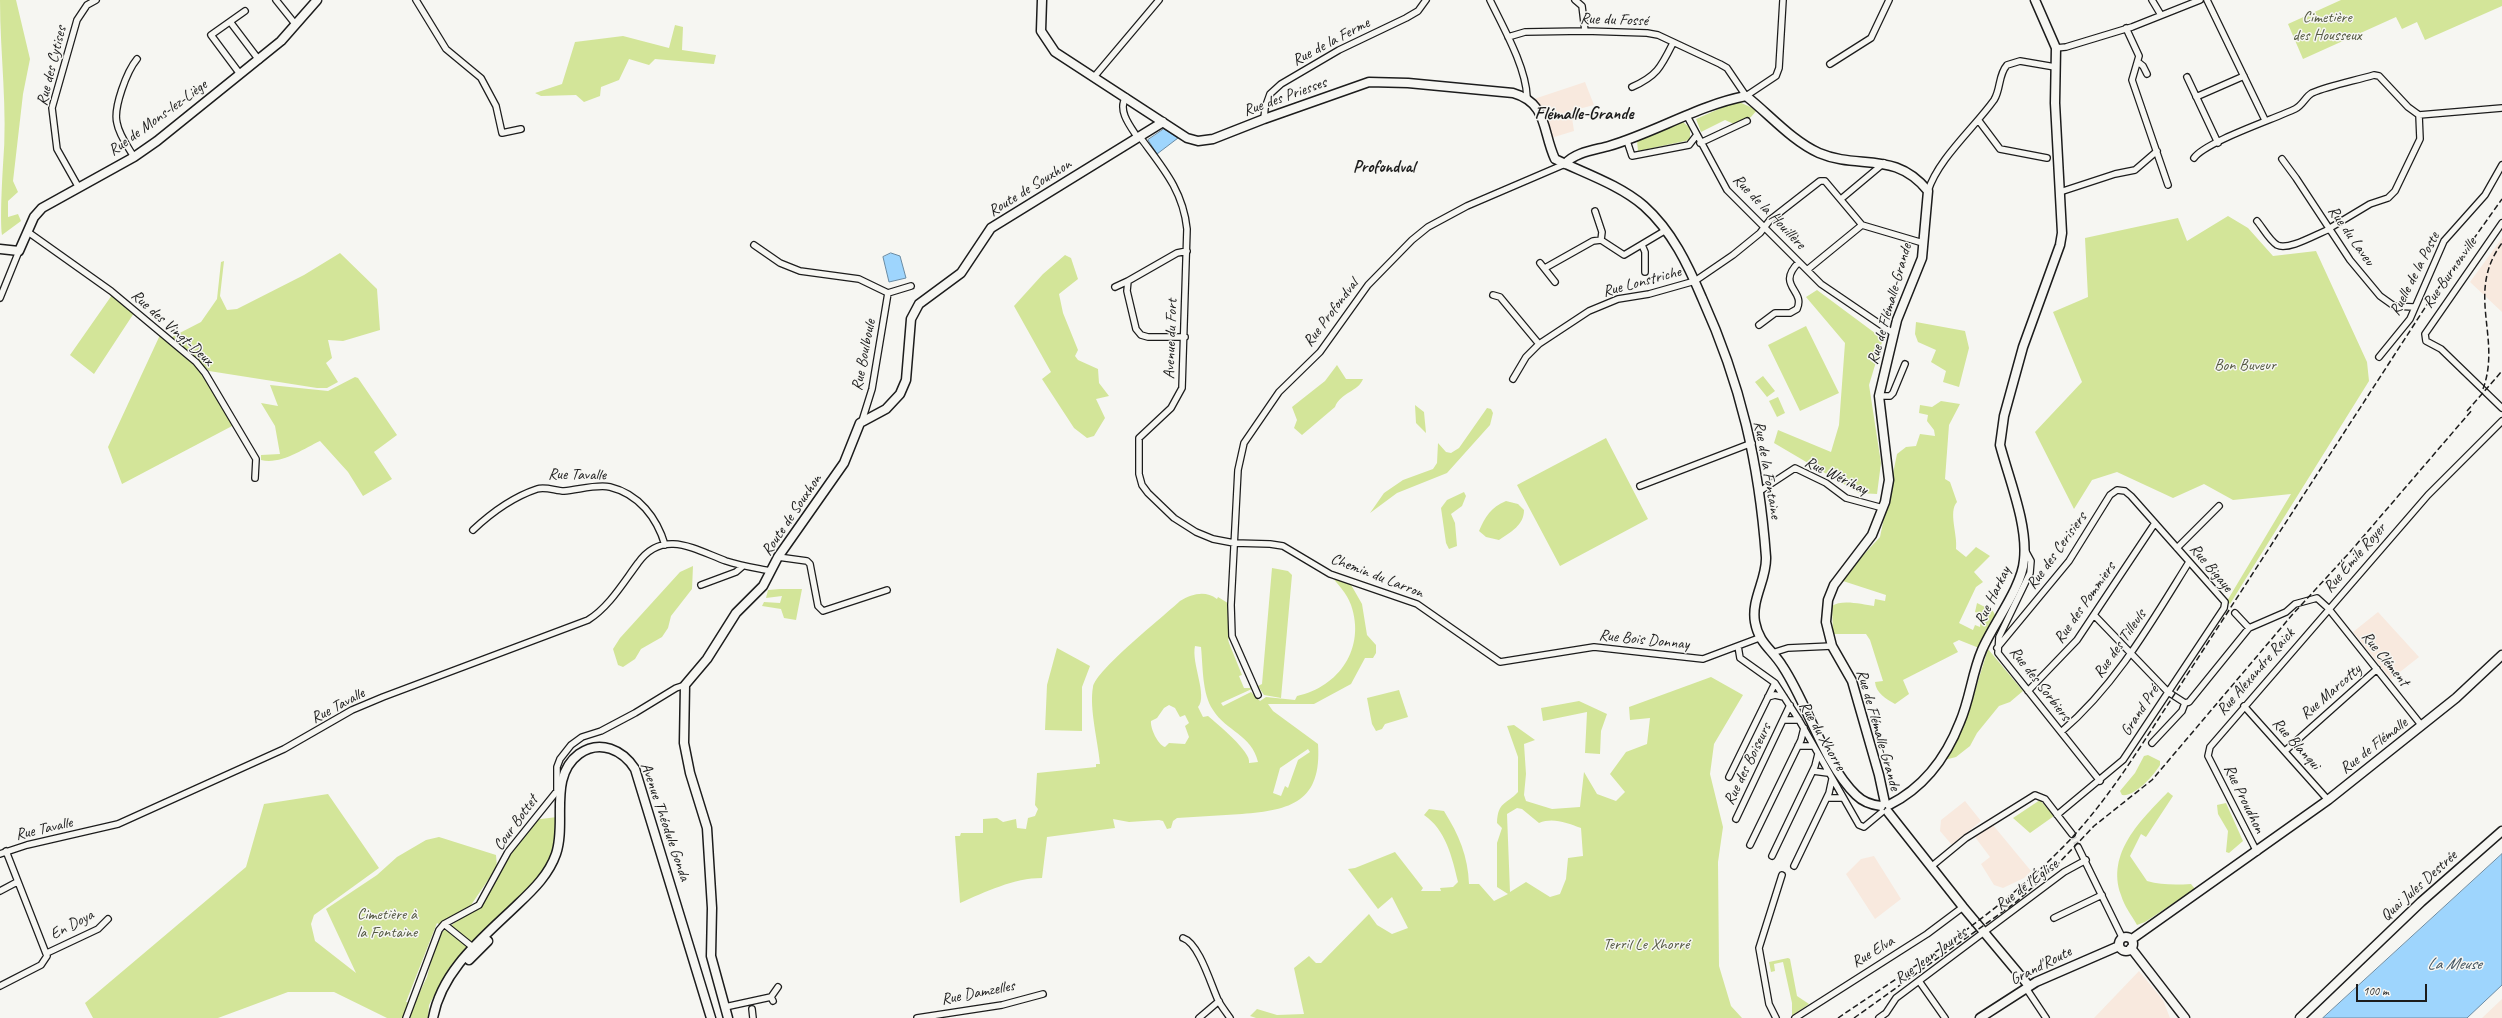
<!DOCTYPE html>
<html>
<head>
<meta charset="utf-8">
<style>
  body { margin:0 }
  #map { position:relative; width:2502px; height:1018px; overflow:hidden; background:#f6f6f2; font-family:Caveat,sans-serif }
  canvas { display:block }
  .scale { position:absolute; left:2356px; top:984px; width:71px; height:18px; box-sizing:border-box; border:2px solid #1c1c1c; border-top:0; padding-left:5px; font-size:12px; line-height:14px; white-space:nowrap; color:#1c1c1c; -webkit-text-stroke:3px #f6f6f2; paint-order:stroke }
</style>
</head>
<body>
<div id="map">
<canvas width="2502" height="1018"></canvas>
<div class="scale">100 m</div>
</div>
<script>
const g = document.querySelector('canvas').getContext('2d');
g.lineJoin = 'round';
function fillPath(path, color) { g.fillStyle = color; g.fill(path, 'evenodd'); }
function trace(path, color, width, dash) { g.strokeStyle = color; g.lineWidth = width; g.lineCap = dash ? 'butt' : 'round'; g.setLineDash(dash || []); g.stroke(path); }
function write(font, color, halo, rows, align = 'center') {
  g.font = font + ' Caveat,sans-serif'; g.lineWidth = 3; g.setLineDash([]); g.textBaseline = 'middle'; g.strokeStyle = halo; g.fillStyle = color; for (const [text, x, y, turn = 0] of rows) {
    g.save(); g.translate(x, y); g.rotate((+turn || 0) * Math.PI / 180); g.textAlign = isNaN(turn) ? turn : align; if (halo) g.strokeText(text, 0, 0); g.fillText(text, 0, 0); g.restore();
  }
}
const built = new Path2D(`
  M1585 82 1594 105 1571 111 1574 131 1551 138 1542 110 1534 99Z
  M2502 238V312L2470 282Z
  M2378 612 2419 657 2391 679 2353 632Z
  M1965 801 1981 821 1952 845 1940 831 1941 820Z
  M1993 825 2031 871 2024 878 2003 888 1994 885 1981 864 1990 857 1975 837Z
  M1874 856 1901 899 1875 919 1846 874 1861 859Z
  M2139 971 2163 1000 2170 1018H2094Z
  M2502 999V1018H2482Z`);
const green = new Path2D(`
  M0 0H16L30 59 23 94 13 181 18 192 8 201V217L18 214 21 221 2 235C0 220 2 182 3 165 8 110 0 55 0 0Z
  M2341 0H2502V6L2425 40 2417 22 2402 29 2396 17 2303 59 2288 24Z
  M675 25 683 27 682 50 716 55 714 64 655 59 649 65 629 59 619 80 601 87 600 96 584 102 576 95 541 96 535 93 562 84 575 42 623 36 669 48Z
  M1737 101 1757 110 1751 117 1734 124 1725 120 1701 132 1696 119Z
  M1683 122 1690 128V140L1638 151 1637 141Z
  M2228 216 2248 228 2273 256 2316 251 2367 362 2369 381 2230 604 2227 601 2291 494 2233 500 2204 484 2173 498 2117 472 2092 480 2074 509 2035 432 2082 382 2053 312 2088 297 2085 238 2178 218 2187 241Z
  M340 253 377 289 380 330 343 341 328 340 332 358 326 363 338 382 327 388H317L209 371 170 338 201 322 217 299 221 262 224 261 220 296 227 310 237 309 304 275Z
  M1065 255 1071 258 1078 279 1059 294 1063 313 1078 350 1075 356 1078 360 1098 369 1099 383 1109 396 1096 399 1105 418 1094 436 1087 438 1074 428 1042 379 1051 372 1014 306 1043 274Z
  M1817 290 1883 339 1869 385 1881 463 1877 494 1859 493 1774 443 1778 430 1831 452 1839 425 1845 343 1806 297Z
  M112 295 134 313 94 374 70 355Z
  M1916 322 1965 331 1969 348 1959 387 1943 382 1946 371 1931 362 1936 350 1918 342 1915 334Z
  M1806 326 1839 393 1800 411 1768 345Z
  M160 335 187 356 203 374 234 425 122 484 108 447Z
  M1337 365 1346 379H1363C1358 392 1341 392 1335 407L1302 435 1294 428 1297 420 1292 407 1325 381Z
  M1763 376 1775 391 1767 397 1755 382Z
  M355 377 358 378 397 435 374 452 392 479 363 496 348 472 320 441C303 449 281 465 261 460V455L280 454 275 426 261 403 278 406 270 385 328 391Z
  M1778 397 1785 413 1777 417 1769 401Z
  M1941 401 1960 404 1949 425 1945 479 1950 482 1957 502C1948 512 1958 535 1956 549L1966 557 1976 547 1990 556 1974 572 1983 582 1976 587 1959 623 1973 630 1975 625 1980 627 1981 614 1975 612 1977 603 1993 611 1995 615 1979 648 1959 640 1953 643 1958 652 1903 680 1909 694 1895 704C1886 699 1876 693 1875 682L1883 681 1870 640 1866 634H1833L1832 606C1841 599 1862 604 1874 606L1875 599 1885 601 1886 595 1843 581 1855 564 1880 537 1897 454 1906 447 1916 446 1920 434 1935 436 1934 430 1927 421 1928 415 1919 413 1920 405 1932 407Z
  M1415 405 1424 412 1426 433 1416 423Z
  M1487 408 1491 409 1493 413 1490 425 1447 473 1397 493 1370 513 1384 493 1403 480 1433 469 1437 463 1438 443 1446 452 1451 453 1459 448Z
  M1606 438 1648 519 1560 566 1517 485Z
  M1464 492 1466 496 1462 506 1451 514 1455 523 1457 546 1449 549 1446 543 1441 508 1447 500Z
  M1506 501 1518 504 1524 510C1524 525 1511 532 1499 540L1486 537 1479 531C1485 517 1491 507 1506 501Z
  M693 566 692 589 671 616 668 628 662 637 641 649 635 659 623 667 618 665 613 649 620 638 680 572Z
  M1272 568 1288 571 1292 575 1281 698 1264 695 1258 686 1262 684Z
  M1330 574 1350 583 1362 604 1367 635 1376 645V653L1373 658H1365L1351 684 1314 704H1268L1273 711 1318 744C1322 802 1291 810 1242 814 1220 815 1199 817 1177 818L1173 821 1171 828 1167 829 1163 821 1159 820 1129 822 1113 819 1115 828 1047 837 1042 878C1014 878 985 892 960 903L955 836H960L961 833H983V819L997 818 1003 822 1016 819 1017 828 1026 829 1028 818 1035 816 1038 809 1035 805 1037 773 1096 767V764H1100C1098 741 1089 708 1093 687 1096 670 1164 616 1180 601 1192 594 1205 590 1217 599L1218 597 1231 605 1232 636 1254 688 1221 703 1223 706 1251 692 1260 701 1266 697 1295 700 1297 696C1339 687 1366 648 1351 605 1347 593 1337 584 1330 574ZM1231 638 1250 684V688H1244L1239 676 1242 675 1229 643 1228 639ZM1195 646 1201 647C1203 666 1202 694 1213 710 1226 731 1252 735 1258 762L1249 763C1252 752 1216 723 1208 716L1203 717 1198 707C1208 696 1191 663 1195 646ZM1169 705 1175 708 1180 717 1185 715 1189 723 1185 726 1189 737 1185 744 1169 743 1165 747C1158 745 1150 728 1151 721L1157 718 1164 708ZM1308 749 1310 752 1298 760 1288 788 1285 786 1281 796 1273 793 1280 768Z
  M780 589H802L796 620 784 618 781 609 762 606 764 602 780 603 782 596 766 598 768 590Z
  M1057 648 1090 666 1082 687V731L1045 730 1047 685Z
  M1988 649 2023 691 2010 702 1999 706 1977 733 1970 746 1956 757 1944 760 1966 720Z
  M1711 677 1743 695 1714 744 1710 774 1723 827 1718 862 1719 966 1731 1006 1742 1018H1256L1250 1016 1257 1009 1277 1015 1304 1014 1294 968 1309 956 1316 963H1321L1369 914 1377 925 1392 934 1408 928 1392 897 1378 909 1348 869 1355 868 1395 852 1423 888 1421 891H1441L1440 888 1453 887 1458 882C1452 857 1446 830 1424 815L1429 809 1444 811C1459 835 1468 856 1469 884H1479L1494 901 1508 894 1497 887V843L1502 828 1497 823C1498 801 1506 805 1518 792V757L1507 726 1514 725 1535 740 1524 744 1526 774 1524 795 1526 801 1552 809 1580 807 1584 772 1597 794 1616 801 1625 792 1610 774 1626 752 1647 744 1650 718 1630 720 1629 707ZM1517 808 1522 809 1539 823C1553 817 1567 823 1581 828L1583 856 1568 858 1566 879 1560 894 1550 897 1526 882 1510 892 1507 814Z
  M1399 690 1408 717 1385 724 1382 729 1376 731 1372 724 1367 698Z
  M1579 701 1607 714 1601 731 1600 754 1585 753 1587 712 1543 721 1541 708Z
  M2148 755 2160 761V765C2154 775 2135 797 2122 795L2120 791 2135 773 2144 756Z
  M2168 792 2173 796 2146 837 2141 834 2130 856 2147 881C2161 885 2175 885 2191 884L2195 889 2145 922 2137 925C2132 916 2124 906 2121 895 2106 853 2141 820 2168 792Z
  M328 794 379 868 314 915 311 924 315 941 356 973 326 909 377 875 397 857 426 840 439 837 496 855 497 867 471 905 440 925 437 923 406 1002 414 1004 427 977 436 942 442 932 479 905 508 852 533 820 557 817 552 856 531 888 478 936 449 968 429 1005 428 1018H387L334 992H288L218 1018H93L85 1003 246 867 264 804Z
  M2040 800 2054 816 2030 833 2013 818Z
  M2226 803 2243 841 2229 853 2226 852 2228 831 2218 814 2217 805Z
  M1788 958 1790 959 1797 996 1809 1004 1792 1016V1003L1783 962 1774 964 1775 971 1771 972 1769 962Z`);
const water = new Path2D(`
  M1164 129 1178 138 1157 154 1148 140Z
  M891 253 900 256 906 278 889 282 883 257Z
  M2502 854V985L2467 1018H2323Z`);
const streetTunnel = new Path2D(`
  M2072 834 2078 847`);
const street = new Path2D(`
  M276 0 296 25
  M416 0 446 49 481 78 496 106 502 133 521 129
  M1490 0C1503 27 1526 67 1527 97
  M1575 0 1582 6 1585 31
  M2152 0 2161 15
  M2207 0 2265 120
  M231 23 259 60
  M2126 28 2139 56 2132 80 2168 185
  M1508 37 1525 32 1585 31 1647 33 1658 35 1720 64 1727 68 1746 96 1776 76 1779 68 1783 0
  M2056 48 2066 47 2132 27 2200 0
  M2138 62 2143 66 2147 74
  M1830 64 1871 38 1889 0
  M240 74 211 35 245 11
  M1094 77 1159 0
  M2187 77 2218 143
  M1632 87C1657 76 1661 67 1673 43
  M1126 97C1117 110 1130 126 1138 138
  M2196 97 2244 76
  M1687 116 1727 190 1821 284 1893 333
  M1264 119 1265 108 1270 94 1281 84 1339 50 1406 18 1418 11 1426 0
  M1979 121 2000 149 2047 158
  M1140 137C1162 167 1183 190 1187 229L1182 388 1171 408 1139 438V474L1142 485 1148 493 1174 518 1196 532 1213 539 1234 543 1270 544 1283 546 1330 574 1417 604 1500 662 1594 647 1703 659 1759 638
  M1627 141 1632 156 1689 145 1696 136
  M1700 143 1747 121
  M134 157C128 147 119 135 117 123 113 108 127 71 137 59
  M2194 158C2205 142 2274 119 2295 109 2303 105 2305 97 2312 93 2331 85 2354 81 2374 75L2379 76 2408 107 2419 115 2502 108
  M2282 159 2296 178 2350 260 2380 296 2394 306 2413 307
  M79 188 57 149 52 108 77 20 87 5 96 0
  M1928 191C1938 159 1974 128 1994 100 2001 89 1998 75 2007 65L2020 61 2055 67
  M2060 192 2115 174 2135 170 2157 151
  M1841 199 1884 163
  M1595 211 1602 232 1601 240
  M2257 221C2263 228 2269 240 2277 245 2289 251 2318 233 2330 229
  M2502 223 2425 334 2426 341 2441 349 2502 408
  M1862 225 1923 243
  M2330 228 2370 204 2388 198 2395 191 2420 139 2419 115
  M28 232 111 291 196 362 205 373 256 459 255 478
  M754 245 780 263 800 271 859 279 888 293 872 389 862 421
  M1642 245 1645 252V272
  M1540 263 1555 282
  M1545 268 1593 241 1601 240 1624 255 1666 230
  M1807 270 1862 225
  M1115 287 1128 281
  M888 293 911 286
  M1493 295 1500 297 1539 344
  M0 298 19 251
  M1759 325 1775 313H1790L1797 309C1806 290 1775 286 1799 262
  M1185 337H1148L1141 335 1136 329 1127 291 1128 281 1177 253 1187 251
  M2379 357 2410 319 2444 241 2485 195 2502 165
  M1513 379 1526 357 1539 344 1589 311 1618 299 1649 294 1695 281 1733 255 1760 233 1770 220 1820 181H1825L1862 225
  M1879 396H1890L1893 393 1905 364
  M1640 486 1752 443
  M1760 491 1795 468 1826 483 1846 498 1883 508
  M473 530C491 513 513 497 537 489 545 486 556 491 564 491 578 490 597 484 610 487 639 494 657 518 665 545
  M2177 548 2219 506
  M2025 550 2031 561 2030 573 1999 637 1998 653 2100 781
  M778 557 807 561 810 564 818 606 823 611 887 590
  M701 585 736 572 743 566
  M2235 613 2249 628
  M2095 616 2168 692 2185 703
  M1738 646 1740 658 1775 683 1799 720 1859 825 1864 827 1882 812
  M1997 648 2069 561 2110 495 2117 490 2125 491 2131 496 2225 602 2224 608 2123 760 2057 815
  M1772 653 1788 648 1832 646
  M2028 691 2077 640 2155 523
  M1258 695 1232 636 1231 605 1238 470 1244 443 1279 392 1320 352 1368 285 1412 240 1428 227 1467 206 1565 164
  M1768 697 1775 695 1784 697
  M2185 703 2189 702 2249 628 2286 612 2295 604 2317 598 2328 608 2422 726
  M2244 706 2328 800
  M1784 720H1799
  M2061 732C2116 685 2151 623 2189 562
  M2152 743 2182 711 2185 703
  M1798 746H1813
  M2285 751 2377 669
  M1813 771 1828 773
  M1729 777 1775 683
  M1827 798H1843
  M1736 819 1790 705
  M1750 845 1801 740 1804 728
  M2078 847 2122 937
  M2257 852 2208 756 2210 747 2428 495 2502 421
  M0 854 27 845 118 824 284 749 352 710 383 697 588 620C609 607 623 583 638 563 663 528 696 550 726 561 741 566 756 568 771 571
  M1772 856 1815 766 1818 754
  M1794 866 1829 793 1832 779
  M1932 866 1966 838 2035 795 2045 799 2072 834
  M0 891 17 882
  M2054 918 2102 895
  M444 924 475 949
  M1183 938C1199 943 1211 985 1218 1000 1221 1006 1226 1012 1230 1018
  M47 953 98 929 108 919
  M1919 981 1945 1018
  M0 986 41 965 47 956 6 851
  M2026 988 2046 1018
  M771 997 778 987
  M725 1007 771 997 773 1001
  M752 1009 753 1018
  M406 1018 439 930 444 924 479 905 508 852 557 791V767L560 759 571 745 582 737 601 731 635 713 676 688 685 685
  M917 1018 1002 1005 1043 994
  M1199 1018 1219 1001
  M1776 1018 1769 1004 1759 948 1782 875
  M1795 1018 1927 934 1963 907
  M1879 1018 1886 1013 1896 998 2064 872 2086 860`);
const secondary = new Path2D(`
  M1042 0 1041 31 1055 52 1187 138 1198 141 1213 139 1264 119 1369 82 1408 83 1513 93C1548 103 1542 131 1555 159 1584 173 1620 185 1644 206 1672 231 1688 265 1702 298 1741 384 1759 463 1766 557 1767 579 1751 599 1755 622 1759 644 1772 649 1783 667 1808 705 1824 764 1856 795 1863 802 1872 805 1881 806
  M1565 164C1575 152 1595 150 1609 146 1656 132 1699 105 1746 96 1769 114 1792 141 1819 153 1859 170 1895 150 1928 191L1922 258 1897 320 1879 396 1889 480 1885 502 1872 535 1834 585 1828 600 1826 622 1832 646 1852 681 1879 775 1885 803
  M0 249 19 251 34 217 42 208 134 157 157 141 281 41 317 0
  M1889 805C1923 788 1946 758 1960 722 1970 699 1972 673 1982 650 1993 624 2022 587 2024 560 2028 525 2009 479 2000 445L2004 416 2023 347 2060 245 2062 233 2055 103 2056 48 2035 0
  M1888 812 1963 907 2029 986
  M2119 944a7 7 0 1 1 14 0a7 7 0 1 1-14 0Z
  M2132 939 2328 800 2456 698 2502 655
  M2131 948 2185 1018
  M469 960 488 941
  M433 1018C442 969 484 937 518 904 534 889 549 874 556 854 567 822 548 777 579 754 600 739 623 750 635 769L711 1018
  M728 1018 711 956 712 908 707 828 690 773 684 743 685 685 707 659 736 613 763 586 778 557 844 463 860 423 886 409 900 394 906 380 911 319 919 304 961 273 991 228 1163 122
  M1980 1018 2036 982 2119 946
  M2300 1018 2421 902 2502 831`);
const rail = new Path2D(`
  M2483 389C2502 337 2465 293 2502 243
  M2467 411 2502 371
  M1838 1018C1915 966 1996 915 2061 849 2091 819 2116 784 2139 749L2430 300 2502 199
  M1854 1018 2015 903 2055 867 2094 826 2152 780 2292 615 2350 552 2472 410`);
const parkNames = [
  ["Cimetière",2327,18],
  ["des Housseux",2327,36],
  ["Bon Buveur",2245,366],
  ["Cimetière à",387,915],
  ["la Fontaine",387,933],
  ["Terril Le Xhorré",1646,945]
];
const streetNames = [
  ["Rue du Fossé",1614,20,2],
  ["Rue de la Ferme",1331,42,-28],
  ["Rue des Cytises",52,66,-76],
  ["Rue des Priesses",1285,97,-20],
  ["Rue de Mons-lez-Liège",158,118,-36],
  ["Route de Souxhon",1030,188,-32],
  ["Rue de la Houillère",1769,212,46],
  ["Rue du Laveu",2351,236,55],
  ["Rue Burnonville",2450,273,-55],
  ["Ruelle de la Poste",2415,274,-63],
  ["Rue Lonstriche",1642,282,-15],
  ["Rue de Flémalle-Grande",1890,304,-74],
  ["Rue Profondval",1331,313,-53],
  ["Rue des Vingt-Deux",172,328,42],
  ["Avenue du Fort",1171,339,-88],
  ["Rue Boulboule",864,355,-79],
  ["Rue de la Fontaine",1767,470,80],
  ["Rue Tavalle",577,475,1],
  ["Rue Wérihay",1836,476,26],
  ["Route de Souxhon",792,515,-56],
  ["Rue des Cerisiers",2057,551,-54],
  ["Rue Émile Royer",2355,558,-49],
  ["Rue Bigaye",2211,568,50],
  ["Chemin du Larron",1377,576,21],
  ["Rue Harkay",1993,596,-64],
  ["Rue des Pommiers",2085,603,-55],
  ["Rue Bois Donnay",1644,640,6],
  ["Rue des Tilleuls",2120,644,-55],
  ["Rue Clément",2385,659,51],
  ["Rue Alexandre Raick",2256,672,-49],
  ["Rue des Sorbiers",2040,684,52],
  ["Rue Marcotty",2331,692,-41],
  ["Rue Tavalle",338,706,-28],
  ["Grand Pré",2140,711,-57],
  ["Rue de Flémalle-Grande",1878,730,74],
  ["Rue du Xhorre",1822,736,60],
  ["Rue Blanqui",2296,744,48],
  ["Rue de Flémalle",2374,746,-38],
  ["Rue des Boiseurs",1748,764,-64],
  ["Rue Proudhon",2244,799,64],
  ["Avenue Théodule Gonda",665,822,71],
  ["Cour Bottet",516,823,-54],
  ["Rue Tavalle",44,829,-13],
  ["Rue de l'Église",2027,885,-37],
  ["Quai Jules Destrée",2419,886,-42],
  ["En Doya",72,925,-28],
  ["Rue Elva",1873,952,-31],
  ["Rue Jean Jaurès",1931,956,-36],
  ["Grand'Route",2041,966,-27],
  ["Rue Damzelles",978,993,-11]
];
const neighbourhoodNames = [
  ["Profondval",1384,168]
];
const waterNames = [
  ["La Meuse",2454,965]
];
const quarterNames = [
  ["Flémalle-Grande",1584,114]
];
fillPath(built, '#f8e9de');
fillPath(green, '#d3e599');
fillPath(water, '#9ed5fd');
trace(water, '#6a8ba3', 1);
trace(streetTunnel, '#d5d5d2', 5.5, [5.5, 3]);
trace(street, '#1c1c1c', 8);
trace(secondary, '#1c1c1c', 11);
trace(street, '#f6f6f2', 5.5);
trace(secondary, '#f6f6f2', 8);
trace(rail, '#1c1c1c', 1.5, [6, 3]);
write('16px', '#535842', '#f6f6f2', parkNames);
write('16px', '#1c1c1c', '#f6f6f2', streetNames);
write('bold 17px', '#1c1c1c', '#f6f6f2', neighbourhoodNames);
write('italic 17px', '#435460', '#f6f6f2', waterNames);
write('bold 18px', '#1c1c1c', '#f6f6f2', quarterNames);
</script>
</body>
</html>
